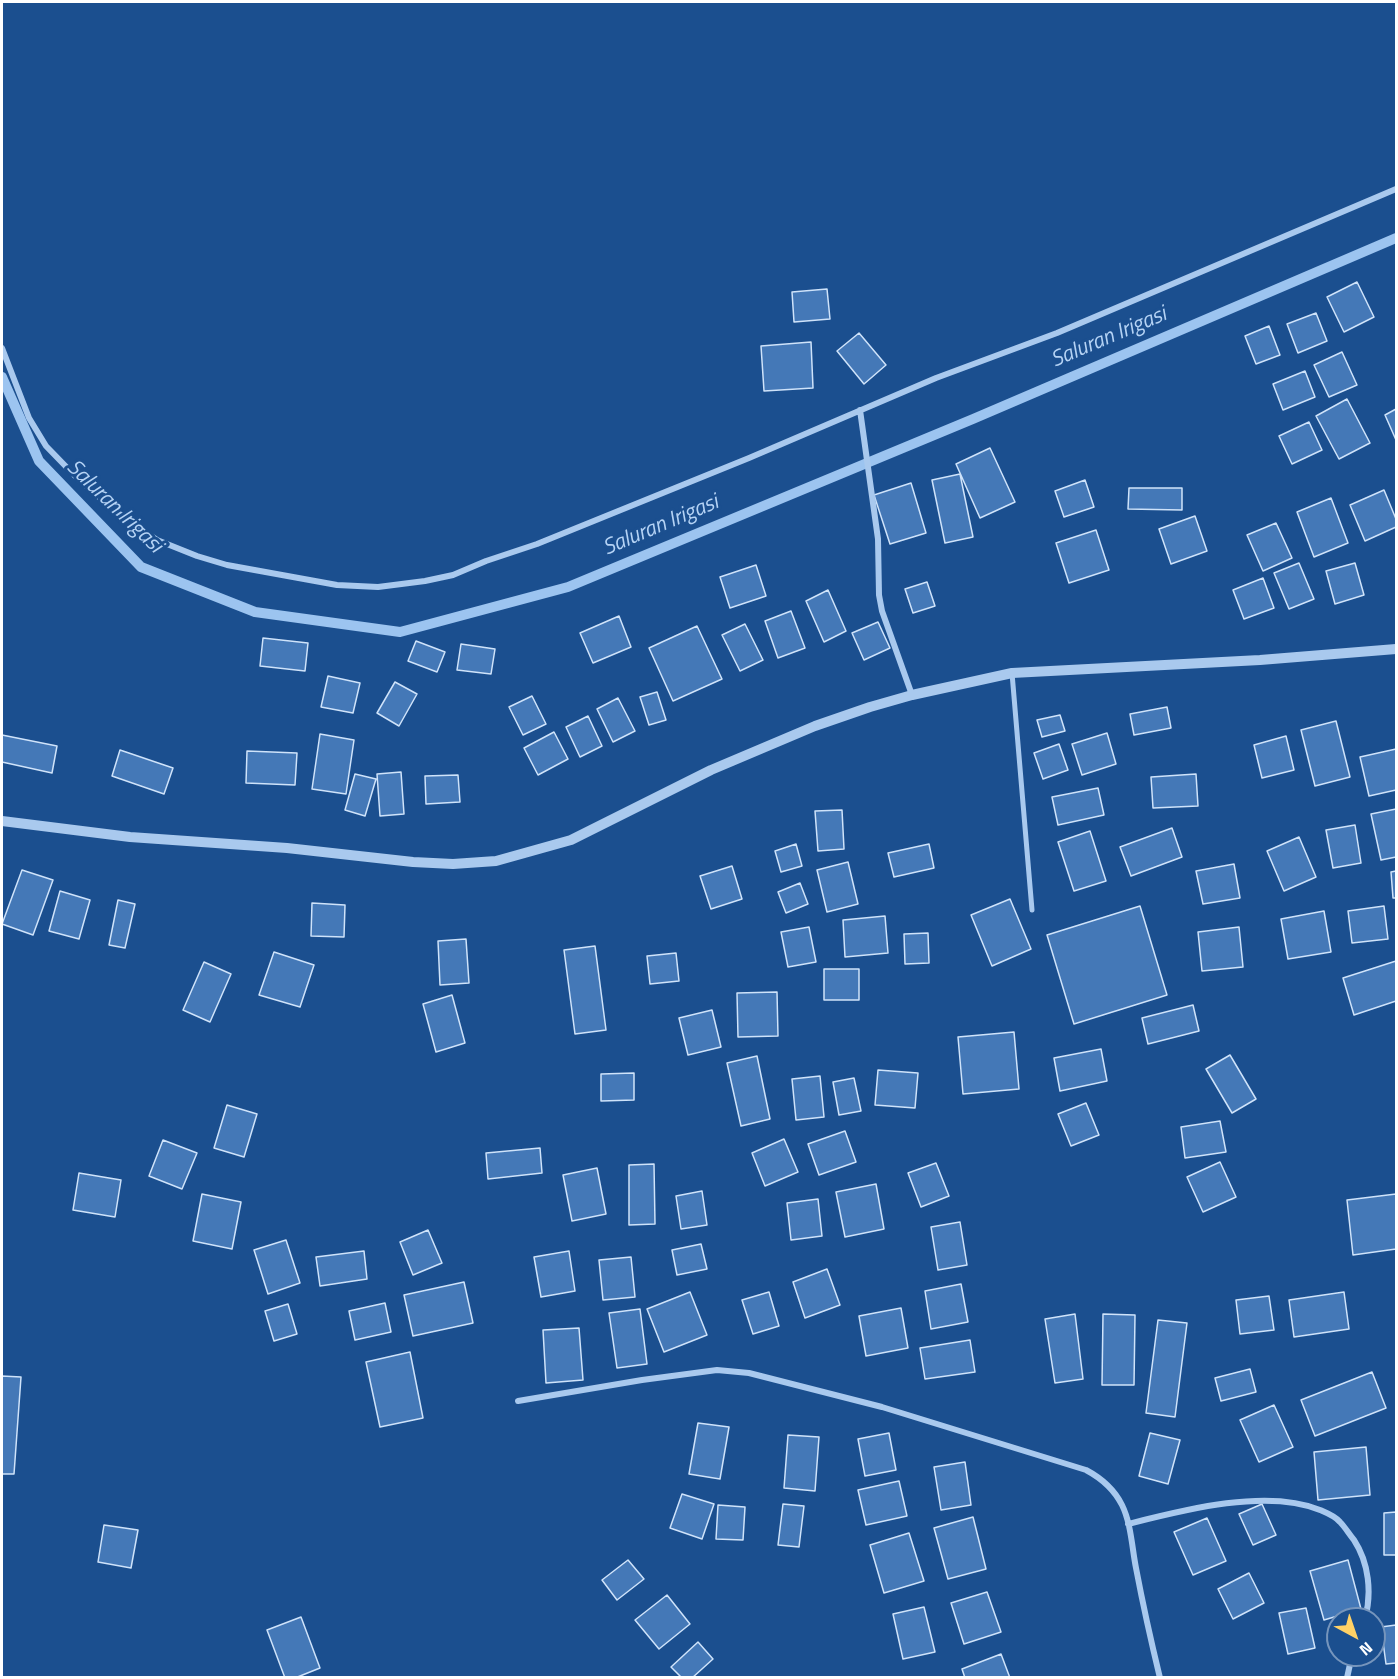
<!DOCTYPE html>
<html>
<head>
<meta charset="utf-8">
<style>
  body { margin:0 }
  #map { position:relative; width:1398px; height:1679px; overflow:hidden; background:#1b4f8f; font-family:"Titillium Web",sans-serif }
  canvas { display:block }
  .frame { position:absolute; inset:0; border:3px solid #fff; pointer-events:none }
  .north { position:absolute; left:1326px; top:1607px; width:60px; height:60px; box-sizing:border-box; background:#1b4f8f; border:2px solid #7695bc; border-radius:50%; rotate:140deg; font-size:16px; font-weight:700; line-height:24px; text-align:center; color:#fff }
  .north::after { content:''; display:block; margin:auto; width:21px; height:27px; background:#ffd166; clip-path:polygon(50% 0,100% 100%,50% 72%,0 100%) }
</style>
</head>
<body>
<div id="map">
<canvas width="1398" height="1679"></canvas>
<div class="frame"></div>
<div class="north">N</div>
</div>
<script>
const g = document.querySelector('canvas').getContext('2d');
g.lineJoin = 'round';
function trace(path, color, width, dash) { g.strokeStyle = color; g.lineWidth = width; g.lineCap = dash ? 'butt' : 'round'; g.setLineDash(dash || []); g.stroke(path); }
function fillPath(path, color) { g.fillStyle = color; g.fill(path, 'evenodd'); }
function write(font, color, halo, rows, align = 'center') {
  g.font = font + ' "Titillium Web",sans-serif'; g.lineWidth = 6; g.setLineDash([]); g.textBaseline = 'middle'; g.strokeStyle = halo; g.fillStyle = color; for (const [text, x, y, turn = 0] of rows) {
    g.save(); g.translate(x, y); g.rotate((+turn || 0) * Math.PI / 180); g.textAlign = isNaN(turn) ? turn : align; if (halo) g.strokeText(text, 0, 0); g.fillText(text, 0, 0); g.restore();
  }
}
const stream = new Path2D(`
  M2 377 39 461 141 567 255 612 400 632 568 587 973 419 1396 238`);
const building = new Path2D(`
  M1357 282 1374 317 1344 332 1327 297Z
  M827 289 830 319 794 322 792 292Z
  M1316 313 1327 341 1298 353 1287 324Z
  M1269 326 1280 355 1256 364 1245 336Z
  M859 333 886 365 864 384 837 351Z
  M811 342 813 388 764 391 761 346Z
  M1342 352 1357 385 1329 397 1314 365Z
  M1305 371 1315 397 1283 410 1273 384Z
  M1347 399 1370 443 1339 459 1316 416Z
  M1396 409V440L1385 415Z
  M1309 422 1322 450 1292 464 1279 436Z
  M990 448 1015 502 980 518 956 464Z
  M960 474 973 537 945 543 932 480Z
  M1085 480 1094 507 1064 517 1055 491Z
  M911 483 926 533 890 544 874 495Z
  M1129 488H1182V510L1128 509Z
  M1384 490 1396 519V527L1365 541 1350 505Z
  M1331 498 1348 543 1314 557 1297 512Z
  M1195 516 1207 551 1171 564 1159 529Z
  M1276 523 1292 558 1263 571 1247 535Z
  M1096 530 1109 570 1069 583 1056 543Z
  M1299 563 1314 599 1289 609 1274 573Z
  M1355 563 1364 595 1335 604 1326 571Z
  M756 565 766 596 730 608 720 577Z
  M1263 578 1274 608 1244 619 1233 590Z
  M927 582 935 606 913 613 905 589Z
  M828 590 846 631 824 642 806 601Z
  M791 611 805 648 778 658 765 621Z
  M619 616 631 647 593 663 580 633Z
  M878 622 890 648 864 660 852 633Z
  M745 624 763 660 740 671 722 635Z
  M697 626 722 679 673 701 649 648Z
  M263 638 308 643 305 671 260 666Z
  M416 641 445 652 437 672 408 661Z
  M461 644 495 649 491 674 457 670Z
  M328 676 360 683 353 713 321 707Z
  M395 682 417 694 399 726 377 713Z
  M657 692 666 720 649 725 640 697Z
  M532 696 546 724 523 735 509 707Z
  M618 698 635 731 613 742 597 709Z
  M1167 707 1171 728 1134 735 1130 714Z
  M1060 715 1065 731 1042 737 1037 720Z
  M588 716 602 746 580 757 566 727Z
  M1336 721 1350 777 1315 786 1301 730Z
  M554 732 568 759 538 775 524 748Z
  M1107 733 1116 764 1082 775 1072 744Z
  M320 734 354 740 346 794 312 789Z
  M2 735 57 746 52 773 2 762Z
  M1286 736 1294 770 1262 778 1254 745Z
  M1059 744 1068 770 1043 779 1034 753Z
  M1396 749V790L1369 796 1360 757Z
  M120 750 173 768 164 794 112 776Z
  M247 751 297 753 295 785 246 783Z
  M401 772 404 814 380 816 377 774Z
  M355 774 376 779 365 816 345 810Z
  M1196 774 1198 806 1153 808 1151 777Z
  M458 775 460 802 426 804 425 776Z
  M1098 788 1104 815 1058 825 1052 797Z
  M1396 809V857L1381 860 1371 814Z
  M842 810 844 849 818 851 815 811Z
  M1355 825 1361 863 1333 868 1326 830Z
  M1172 828 1182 857 1131 876 1120 847Z
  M1090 831 1106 881 1074 891 1058 842Z
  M1299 837 1316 877 1284 891 1267 851Z
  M796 844 802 866 781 872 775 851Z
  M929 844 934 868 894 877 888 853Z
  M848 862 858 904 827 912 817 870Z
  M1234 864 1240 898 1203 904 1196 871Z
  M732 866 742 899 711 909 700 876Z
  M22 870 53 880 33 935 2 924Z
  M1396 871V898H1393L1391 872Z
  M800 883 808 904 786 913 778 892Z
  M60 891 90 900 79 939 49 931Z
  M1010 899 1031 949 992 966 971 915Z
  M118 900 135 904 125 948 109 945Z
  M312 903 345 905 344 937 311 936Z
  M1140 906 1167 995 1074 1024 1047 935Z
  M1384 906 1388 939 1352 943 1348 911Z
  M1324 911 1331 952 1288 959 1281 919Z
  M885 916 888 953 845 957 843 920Z
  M809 927 816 962 788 967 781 932Z
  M1239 927 1243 967 1202 971 1198 932Z
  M928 933 929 963 905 964 904 934Z
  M466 939 469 983 440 985 438 941Z
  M595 946 606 1030 575 1034 564 950Z
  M274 952 314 965 300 1007 259 995Z
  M676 953 679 981 650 984 647 956Z
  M1396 961V1001L1354 1015 1343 978Z
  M204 962 231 974 210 1022 183 1010Z
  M824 969H859V1000H824Z
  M777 992 778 1036 738 1037 737 993Z
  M452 995 465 1043 436 1052 423 1004Z
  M1193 1005 1199 1031 1148 1044 1142 1018Z
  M712 1010 721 1047 688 1055 679 1018Z
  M1014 1032 1019 1089 963 1094 958 1037Z
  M1101 1049 1107 1081 1060 1091 1054 1058Z
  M1230 1055 1256 1099 1232 1113 1206 1069Z
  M757 1056 770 1119 741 1126 727 1063Z
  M878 1070 918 1073 915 1108 875 1105Z
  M634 1073V1100L601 1101V1074Z
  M820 1076 824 1117 796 1120 792 1079Z
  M854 1078 861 1111 839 1115 833 1082Z
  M1086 1103 1099 1135 1071 1146 1058 1114Z
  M227 1105 257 1114 244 1157 214 1148Z
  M1220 1121 1226 1152 1185 1158 1181 1127Z
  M845 1131 856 1162 819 1175 808 1144Z
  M784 1139 798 1172 765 1186 752 1153Z
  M163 1140 197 1153 182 1189 149 1176Z
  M540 1148 542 1173 488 1179 486 1153Z
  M1220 1162 1236 1197 1203 1212 1187 1177Z
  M936 1163 949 1196 921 1207 908 1173Z
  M654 1164 655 1224 629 1225V1165Z
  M597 1168 606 1214 572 1221 563 1175Z
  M79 1173 121 1180 115 1217 73 1210Z
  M876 1184 884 1229 845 1237 836 1192Z
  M702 1191 707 1225 681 1229 676 1196Z
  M202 1194 241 1202 232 1249 193 1241Z
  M1396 1194V1249L1353 1255 1347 1200Z
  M818 1199 822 1236 791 1240 787 1203Z
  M960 1222 967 1265 938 1270 931 1227Z
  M428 1230 442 1263 413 1275 400 1242Z
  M286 1240 300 1283 268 1294 254 1250Z
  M701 1244 707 1269 677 1275 672 1250Z
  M364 1251 367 1279 320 1286 316 1257Z
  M569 1251 575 1291 541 1297 534 1257Z
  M631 1257 635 1297 603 1300 599 1260Z
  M827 1269 840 1305 805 1318 793 1282Z
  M464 1282 473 1323 413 1336 404 1295Z
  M961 1284 968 1322 931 1329 925 1291Z
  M690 1292 707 1335 664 1352 647 1309Z
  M769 1292 779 1326 753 1334 742 1300Z
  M1344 1292 1349 1329 1294 1337 1289 1300Z
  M1269 1296 1274 1330 1240 1334 1236 1300Z
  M385 1303 391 1332 355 1340 349 1311Z
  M288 1304 297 1334 274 1341 265 1311Z
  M901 1308 908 1348 866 1356 859 1316Z
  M640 1309 647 1364 617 1368 609 1313Z
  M1075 1314 1083 1379 1055 1383 1045 1319Z
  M1103 1314 1135 1315 1134 1385H1102Z
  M1158 1320 1187 1323 1175 1417 1146 1413Z
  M579 1328 583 1380 546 1383 543 1330Z
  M970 1340 975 1372 925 1379 920 1348Z
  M410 1352 423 1418 380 1427 366 1362Z
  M1250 1369 1256 1392 1221 1401 1215 1378Z
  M1372 1372 1386 1408 1315 1436 1301 1400Z
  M2 1376 21 1377 14 1474H2Z
  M1274 1405 1293 1447 1259 1462 1240 1420Z
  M698 1423 729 1427 720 1479 689 1474Z
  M889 1433 896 1470 865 1476 858 1439Z
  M1150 1433 1180 1440 1168 1484 1139 1476Z
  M788 1435 819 1437 815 1491 784 1488Z
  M1366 1447 1370 1495 1318 1500 1314 1452Z
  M965 1462 971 1505 941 1510 934 1467Z
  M899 1481 907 1516 866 1525 858 1490Z
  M682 1494 714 1504 702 1539 670 1528Z
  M783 1504 804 1506 799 1547 778 1545Z
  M1262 1504 1276 1535 1253 1545 1239 1514Z
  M718 1505 745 1507 743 1540 716 1539Z
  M1396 1512V1555H1384V1513Z
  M973 1517 986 1569 948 1579 934 1528Z
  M1207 1518 1226 1561 1193 1575 1174 1532Z
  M104 1525 138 1530 131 1568 98 1562Z
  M909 1533 924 1581 884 1593 870 1545Z
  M628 1560 644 1579 617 1600 602 1580Z
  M1348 1560 1361 1609 1324 1620 1310 1571Z
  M1249 1573 1264 1603 1233 1619 1218 1589Z
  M987 1592 1001 1632 964 1644 951 1603Z
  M667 1595 690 1624 659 1649 635 1620Z
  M924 1607 935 1652 903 1659 893 1614Z
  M1306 1608 1315 1648 1288 1654 1279 1613Z
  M301 1617 320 1668 295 1678H285L267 1630Z
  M1396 1625V1663L1386 1664 1381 1627Z
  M698 1642 713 1659 692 1678H682L671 1667Z
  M1001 1654 1010 1678H965L962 1669Z`);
const pedestrian = new Path2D(`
  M1012 673 1032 910`);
const minor = new Path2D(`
  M2 348 29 418 46 446 78 479 115 511 157 540 197 556 227 565 337 585 378 587 425 581 453 575 486 561 537 544 749 458 936 378 1057 333 1396 189
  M860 410 878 539 879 595 882 611 912 695
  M518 1401 642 1380 717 1370 749 1373 882 1407 1086 1470C1101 1478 1114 1489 1122 1505 1131 1523 1132 1548 1136 1568 1143 1605 1151 1641 1160 1678
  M1128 1524C1183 1510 1267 1488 1320 1510 1327 1513 1335 1516 1340 1522 1345 1527 1349 1534 1354 1540 1369 1563 1372 1593 1365 1619
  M1347 1678 1352 1655`);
const tertiary = new Path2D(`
  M2 821 130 837 287 848 413 862 453 864 496 861 571 840 711 770 815 726 870 707 912 695 1012 673 1260 660 1396 649`);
const waterNames = [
  ["Saluran Irigasi",1109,338,-23],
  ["Saluran Irigasi",114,507,44],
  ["Saluran Irigasi",661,526,-23]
];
trace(stream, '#9cc4f0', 10);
fillPath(building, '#4478b7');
trace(building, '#cfe3fa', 1.5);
trace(pedestrian, '#a9c9ee', 5);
trace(minor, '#a9c9ee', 6);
trace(tertiary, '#a9c9ee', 10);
write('italic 22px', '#b5d3f5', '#1b4f8f', waterNames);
</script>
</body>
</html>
